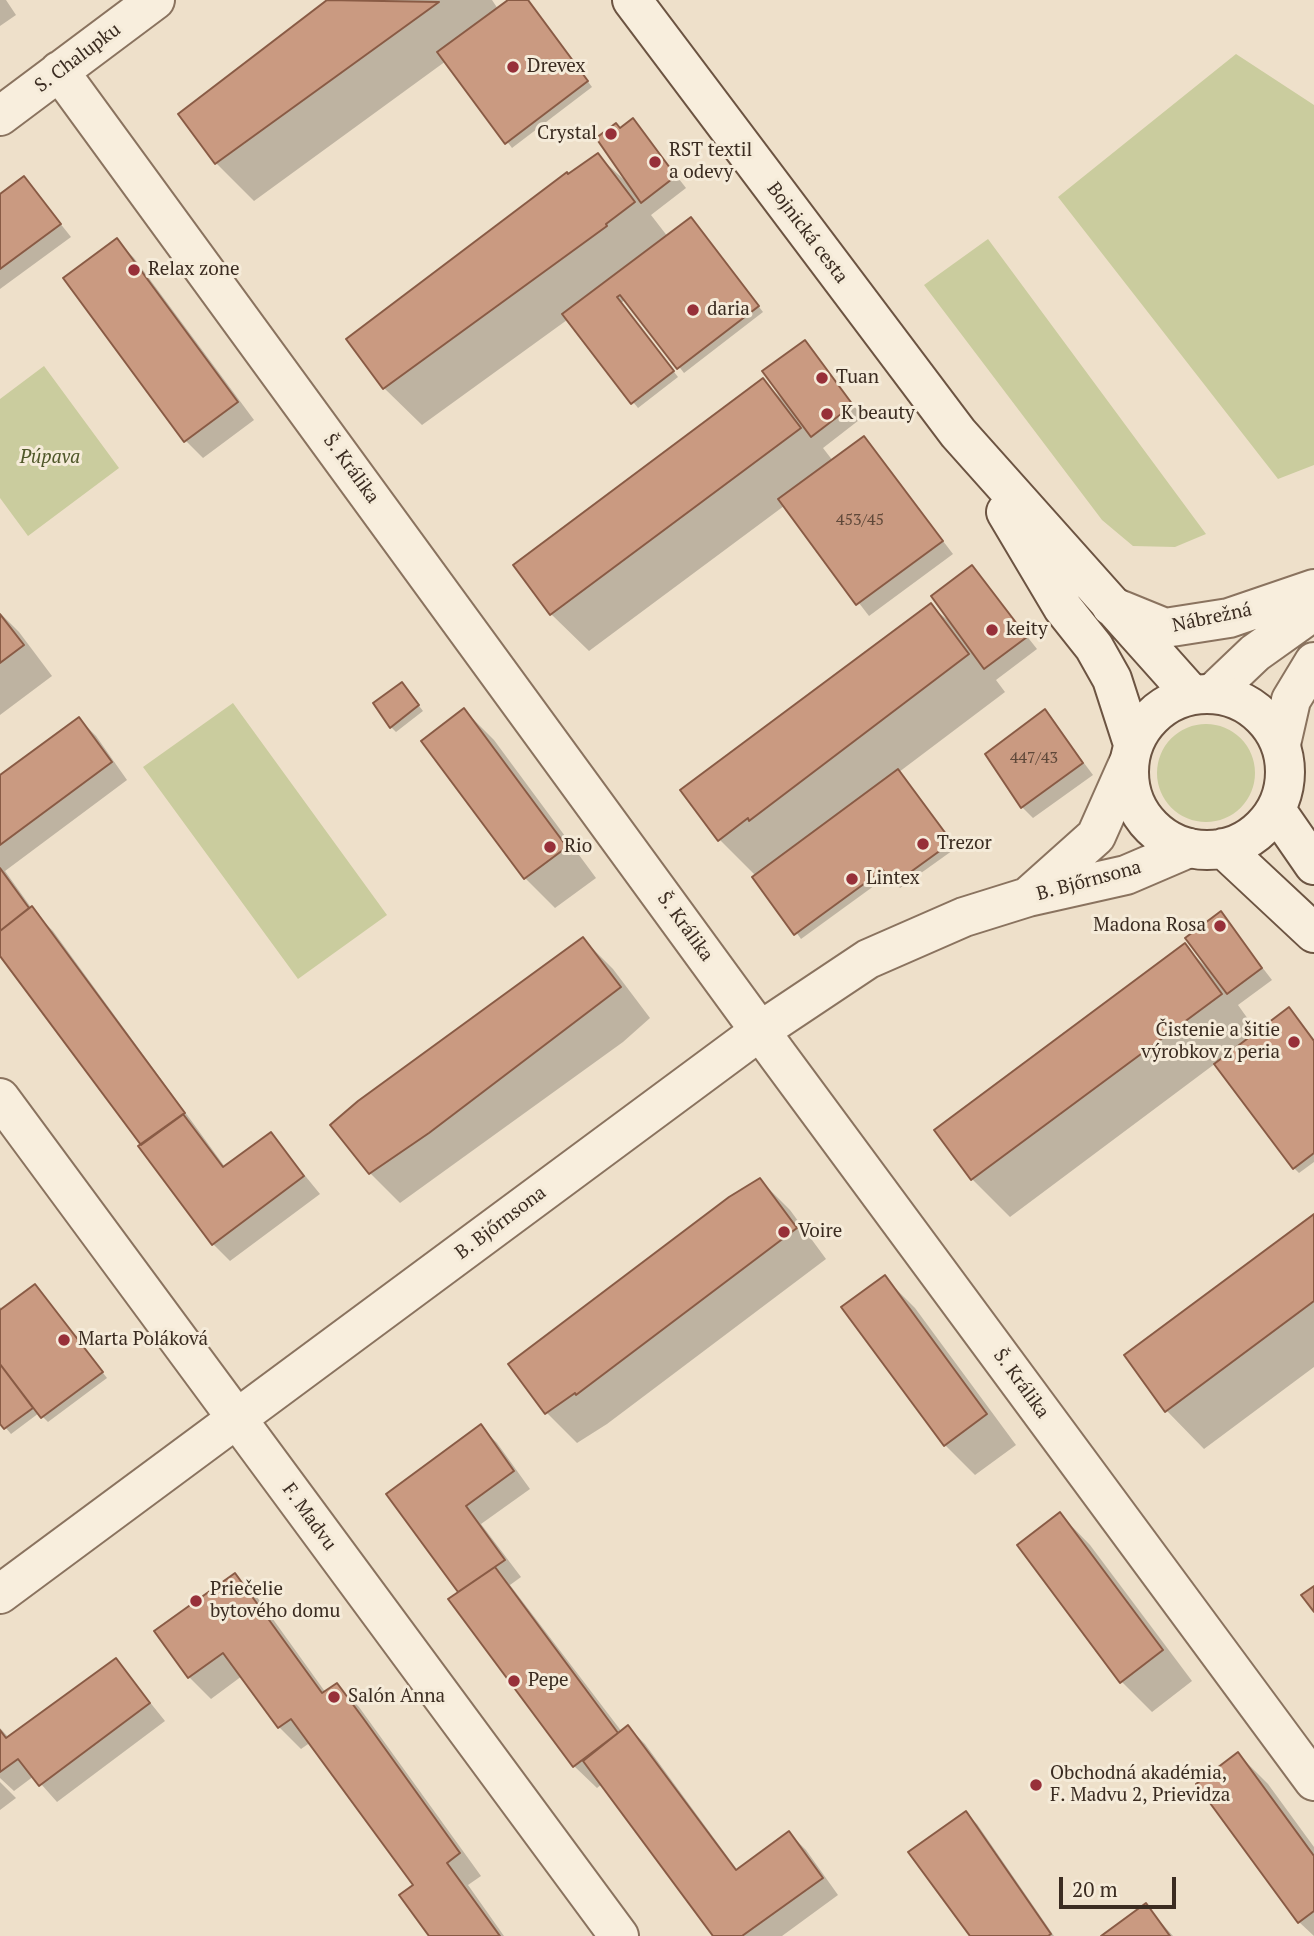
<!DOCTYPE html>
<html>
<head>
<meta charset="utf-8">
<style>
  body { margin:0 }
  #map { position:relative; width:1314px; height:1936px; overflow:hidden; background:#eee0ca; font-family:"PT Serif",serif }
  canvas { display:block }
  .scale { position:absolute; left:1059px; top:1877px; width:117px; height:32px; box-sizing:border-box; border:4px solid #3b2c21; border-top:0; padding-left:9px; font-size:21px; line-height:24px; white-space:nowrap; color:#3b2c21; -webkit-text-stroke:5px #f5ebd9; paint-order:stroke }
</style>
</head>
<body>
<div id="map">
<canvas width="1314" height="1936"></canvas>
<div class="scale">20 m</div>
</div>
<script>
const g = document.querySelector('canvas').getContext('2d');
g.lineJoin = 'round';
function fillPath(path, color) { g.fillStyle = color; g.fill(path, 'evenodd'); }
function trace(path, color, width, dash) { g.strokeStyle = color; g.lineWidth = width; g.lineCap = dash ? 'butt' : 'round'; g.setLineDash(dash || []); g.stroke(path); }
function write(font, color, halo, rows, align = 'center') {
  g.font = font + ' "PT Serif",serif'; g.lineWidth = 6; g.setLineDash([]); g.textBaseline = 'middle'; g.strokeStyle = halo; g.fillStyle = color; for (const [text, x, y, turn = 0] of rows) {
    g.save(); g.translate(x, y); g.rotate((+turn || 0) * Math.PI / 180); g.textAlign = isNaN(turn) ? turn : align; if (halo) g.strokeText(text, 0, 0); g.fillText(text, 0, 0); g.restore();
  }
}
const green = new Path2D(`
  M1236 54 1314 105V465L1278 479 1058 197Z
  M988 239 1206 534 1175 547 1133 546 1102 520 924 285Z
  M44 366 119 468 28 536 0 498V399Z
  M233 703 387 915 298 979 143 767Z
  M1157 773a49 49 0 1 1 98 0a49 49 0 1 1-98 0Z`);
const shadow = new Path2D(`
  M0 0H6L16 15 0 26Z
  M332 0H492L498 9 511 0H527L592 87 512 148 446 61 254 201 216 163 180 114Z
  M633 120 686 188 651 215 668 237 696 225 763 312 684 373 626 299 621 303 678 377 638 408 567 320 422 425 384 388 569 176 597 155 631 186 621 129Z
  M24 178 71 237 0 289V196Z
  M117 241 134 258 254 420 203 458 186 441 66 278Z
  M805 342 863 417 823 448 833 461 864 438 953 554 869 616 784 506 589 651 551 614 515 565 763 380 784 401Z
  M972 567 1037 649 996 680 1005 692 899 772 956 848 900 888 889 875 801 939 756 876 719 839 931 606 956 627Z
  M0 613 19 632 52 676 0 715Z
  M407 690 423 711 396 732 391 727Z
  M464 710 494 740 596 878 555 908 525 878Z
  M1045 711 1093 775 1033 818 1022 807Z
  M79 719 96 736 127 780 5 871 35 913 53 931 225 1167 271 1134 320 1194 230 1261 213 1244 0 954V777Z
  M1221 914 1272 980 1238 1005 1258 1033 1314 1041V1162L1299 1173 1294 1168 1216 1063 1010 1217 972 1179 936 1130 1184 945 1206 967Z
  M583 939 613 969 650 1018 623 1042 400 1203 370 1173Z
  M760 1180 790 1210 826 1259 607 1424 577 1443 547 1413Z
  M1314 1216V1367L1204 1449 1167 1411 1127 1356Z
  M885 1278 915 1308 1016 1445 975 1475 945 1445Z
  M40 1292 107 1378 48 1422 39 1413 11 1434 0 1421V1307L3 1310Z
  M480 1426 497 1443 530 1489 481 1524 521 1577 510 1585 622 1732 628 1727 645 1744 738 1871 789 1833 806 1850 838 1895 782 1936H715L602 1784 597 1788 574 1766 451 1600 461 1593 388 1494Z
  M1060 1514 1090 1545 1192 1681 1152 1712 1122 1682Z
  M235 1575 257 1597 326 1693 337 1685 359 1707 481 1876 468 1885 504 1936H431L415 1885 311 1742 301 1749 279 1727 242 1676 211 1699 189 1677Z
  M116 1660 165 1721 57 1802 34 1776 14 1791 0 1778V1728L9 1738Z
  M1238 1754 1268 1784 1314 1847V1936L1299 1922Z
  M0 1782 16 1798 0 1810Z
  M965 1813 977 1824 1054 1936H972Z
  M1146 1906 1173 1936H1104Z`);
const building = new Path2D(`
  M327 0 439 2 215 164 178 114Z
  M508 0H528L588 81 505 144 437 52Z
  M633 118 676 176 641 203 596 138 616 123 620 128Z
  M598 153 635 202 606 224 607 226 383 389 346 339 567 172 568 174Z
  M24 176 61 224 0 269V194Z
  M691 217 759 306 677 369 620 295 617 297 674 371 631 404 562 314Z
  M117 238 238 402 184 442 63 278Z
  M805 340 853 405 811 437 762 371Z
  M763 378 801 428 550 615 513 565Z
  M864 436 943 541 856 605 778 499Z
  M972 565 1027 637 984 669 931 596Z
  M931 603 969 654 749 821 748 818 718 841 680 790Z
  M0 614 24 645 0 663Z
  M402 682 419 705 390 728 373 703Z
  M464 708 567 847 524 879 421 741Z
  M1045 709 1083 763 1021 808 985 754Z
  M79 717 112 762 0 845V775Z
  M898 769 952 842 894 884 883 870 794 935 752 877Z
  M0 868 29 908 0 931Z
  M32 906 185 1113 141 1145 0 956V931Z
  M1221 911 1262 968 1227 994 1185 938Z
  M583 937 621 987 429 1133 369 1174 330 1125 358 1101Z
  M1185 943 1222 994 971 1180 934 1130Z
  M1289 1007 1314 1041V1153L1293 1169 1214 1064Z
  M183 1114 223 1167 271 1132 304 1176 212 1245 138 1146Z
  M760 1178 797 1228 576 1395 575 1393 545 1414 508 1364 729 1197Z
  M1314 1214V1301L1165 1412 1124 1355Z
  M885 1275 987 1414 944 1446 841 1307Z
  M35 1284 103 1372 41 1418 0 1364V1310Z
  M0 1364 33 1408 4 1429 0 1424Z
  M481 1424 514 1471 466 1506 505 1560 458 1592 386 1494Z
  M1060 1512 1163 1650 1120 1683 1017 1545Z
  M495 1567 618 1733 573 1767 448 1599Z
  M235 1573 322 1693 337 1683 363 1718 460 1853 447 1863 500 1936H429L399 1895 413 1885 291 1719 278 1728 223 1653 188 1678 154 1631Z
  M1314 1586V1612L1301 1595Z
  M116 1658 150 1703 39 1786 18 1759 0 1772V1730L6 1738Z
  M628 1725 736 1870 789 1831 823 1878 742 1936H713L583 1761Z
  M1238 1752 1314 1856V1911L1298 1923 1196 1784Z
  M966 1811 1051 1934 1048 1936H970L908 1852Z
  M1146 1903 1170 1936H1101Z`);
const street = new Path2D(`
  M59 71 779 1057 1314 1781
  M0 116 155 0
  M1111 606 1165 628 1229 618 1314 589
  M1213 693 1255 653 1314 611
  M1281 744 1291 700 1314 662
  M1030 895 1096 836 1128 764
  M0 1098 619 1936
  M0 1594 760 1031 868 959 964 917 1028 897 1126 875 1189 848`);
const secondary = new Path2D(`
  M632 0 958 433 1191 694
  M1006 512 1063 608 1094 647 1112 679 1133 744
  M1129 772a78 78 0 1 1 156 0a78 78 0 1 1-156 0Z
  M1276 810 1314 865
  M1223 848 1314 933`);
const markers = [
  [513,67,7,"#973039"],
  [611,134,7,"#973039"],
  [655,162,7,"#973039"],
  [134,270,7,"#973039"],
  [693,310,7,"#973039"],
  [822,378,7,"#973039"],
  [827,414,7,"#973039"],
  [992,630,7,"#973039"],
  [923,844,7,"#973039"],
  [550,847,7,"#973039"],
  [852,879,7,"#973039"],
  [1220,926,7,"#973039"],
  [1294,1042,7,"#973039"],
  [784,1232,7,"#973039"],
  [64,1340,7,"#973039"],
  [196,1601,7,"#973039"],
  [514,1681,7,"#973039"],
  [334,1697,7,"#973039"],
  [1036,1785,7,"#973039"]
];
const numberNames = [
  ["453/45",860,520],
  ["447/43",1034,758]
];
const streetNames = [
  ["S. Chalupku",78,58,-37],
  ["Bojnická cesta",807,233,53],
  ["Š. Králika",351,469,54],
  ["Nábrežná",1212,618,-12],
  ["B. Bjőrnsona",1089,881,-15],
  ["Š. Králika",685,927,54],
  ["B. Bjőrnsona",501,1223,-37],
  ["Š. Králika",1021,1384,54],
  ["F. Madvu",309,1517,54]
];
const poiNames = [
  ["Drevex",527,67],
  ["Crystal",597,134,"right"],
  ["RST textil",669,151],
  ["a odevy",669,173],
  ["Relax zone",148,270],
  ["daria",707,310],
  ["Tuan",836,378],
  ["K beauty",841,414],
  ["keity",1006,630],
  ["Trezor",937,844],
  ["Rio",564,847],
  ["Lintex",866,879],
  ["Madona Rosa",1206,926,"right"],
  ["Čistenie a šitie",1280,1031,"right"],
  ["výrobkov z peria",1280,1053,"right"],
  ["Voire",798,1232],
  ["Marta Poláková",78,1340],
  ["Priečelie",210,1590],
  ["bytového domu",210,1612],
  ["Pepe",528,1681],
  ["Salón Anna",348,1697],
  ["Obchodná akadémia,",1050,1774],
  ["F. Madvu 2, Prievidza",1050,1796]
];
const parkNames = [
  ["Púpava",50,458]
];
fillPath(green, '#cacc9e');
fillPath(shadow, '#0003');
fillPath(building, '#ca9a81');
trace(building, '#895b45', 2);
trace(street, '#8a735f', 42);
trace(secondary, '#6c5442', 42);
trace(street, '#f8eedd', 38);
trace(secondary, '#f8eedd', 38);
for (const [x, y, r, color] of markers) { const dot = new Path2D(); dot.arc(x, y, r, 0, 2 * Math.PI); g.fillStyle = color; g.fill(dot); trace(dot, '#f5ebd9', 2.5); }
write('16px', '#5f4839', null, numberNames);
write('19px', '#3b2c21', '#f5ebd9', streetNames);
write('19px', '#3b2c21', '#f5ebd9', poiNames, 'left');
write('italic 19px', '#4f5729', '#f5ebd9', parkNames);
</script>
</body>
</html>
